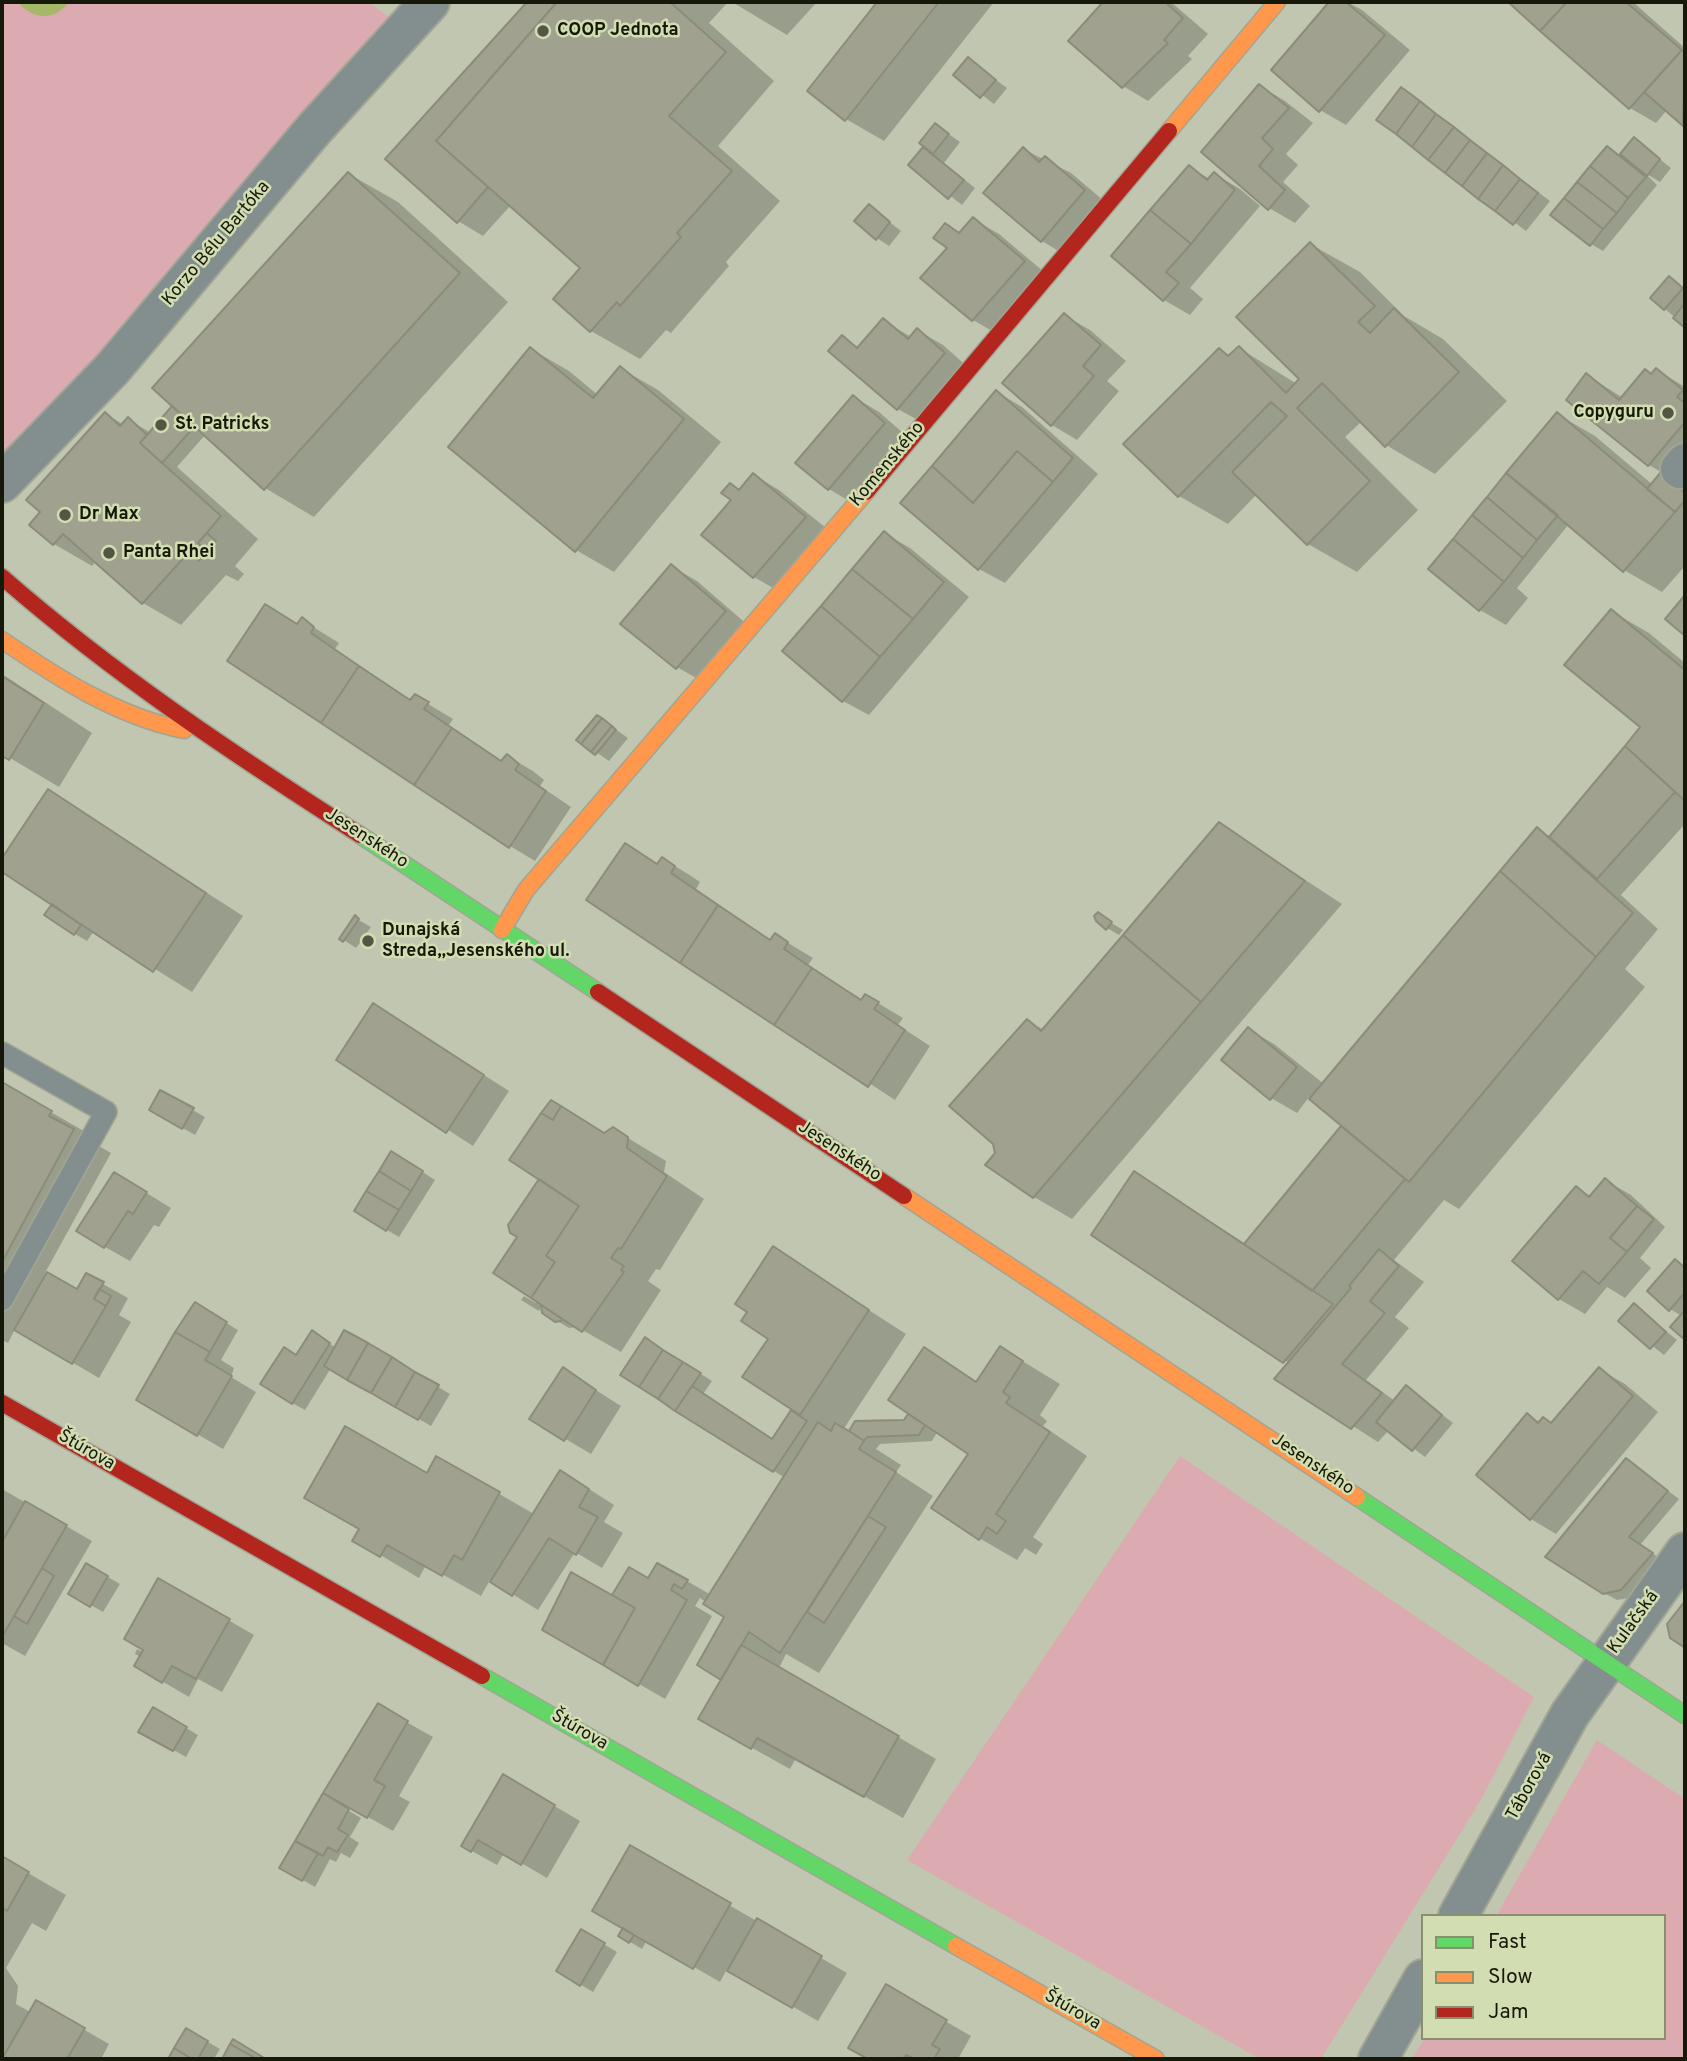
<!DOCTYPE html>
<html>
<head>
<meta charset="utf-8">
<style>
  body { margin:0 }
  #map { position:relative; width:1687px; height:2061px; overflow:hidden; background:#c0c6af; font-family:Overpass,sans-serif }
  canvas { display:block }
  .frame { position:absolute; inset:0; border:4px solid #161909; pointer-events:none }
  .legend { position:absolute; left:1421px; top:1914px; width:245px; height:126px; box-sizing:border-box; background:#d2ddb2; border:2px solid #878f6e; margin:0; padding:9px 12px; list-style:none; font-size:21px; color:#161909 }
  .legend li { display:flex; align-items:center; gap:14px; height:35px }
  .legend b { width:35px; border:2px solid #878f6e }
</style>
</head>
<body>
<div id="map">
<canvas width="1687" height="2061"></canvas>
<div class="frame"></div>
<ul class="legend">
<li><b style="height:9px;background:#63d668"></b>Fast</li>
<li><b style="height:9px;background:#ff974d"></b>Slow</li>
<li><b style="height:9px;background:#b3261e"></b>Jam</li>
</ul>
</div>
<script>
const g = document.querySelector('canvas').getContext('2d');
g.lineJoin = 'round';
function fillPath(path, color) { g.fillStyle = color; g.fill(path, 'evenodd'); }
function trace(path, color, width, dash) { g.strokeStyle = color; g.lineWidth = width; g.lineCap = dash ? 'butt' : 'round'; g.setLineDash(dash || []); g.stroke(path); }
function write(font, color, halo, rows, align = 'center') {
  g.font = font + ' Overpass,sans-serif'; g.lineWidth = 5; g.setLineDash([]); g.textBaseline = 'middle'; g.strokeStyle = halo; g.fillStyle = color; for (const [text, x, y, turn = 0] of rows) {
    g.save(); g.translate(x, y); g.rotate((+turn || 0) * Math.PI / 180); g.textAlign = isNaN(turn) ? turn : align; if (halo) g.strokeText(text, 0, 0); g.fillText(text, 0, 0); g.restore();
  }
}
const green = new Path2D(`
  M2 2H369L400 26 2 462Z
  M1180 1456 1534 1697 1482 1798 1321 2059H1260L907 1860Z
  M1597 1740 1685 1799V2059H1412L1425 2038H1664V1916H1496Z`);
const water = new Path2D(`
  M18 2H69C55 21 32 20 18 2Z`);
const shadow = new Path2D(`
  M530 2H728L709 23 774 81 718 146 780 201 726 262 729 266 671 333 666 330 640 359 591 331 583 268 511 205 483 236 458 221 387 159Z
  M732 2H817L787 35Z
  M879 2H994L884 141 846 119 809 91Z
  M1105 2H1171L1208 34 1188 56 1192 59 1148 101 1123 86 1071 41Z
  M1331 2H1347L1362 10 1410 50 1346 125 1320 110 1273 69Z
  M1510 2H1633L1685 48V125L1667 110 1656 123 1630 108Z
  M969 60 1007 88 994 104 956 75Z
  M1260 86 1285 101 1313 123 1286 154 1298 165 1283 182 1310 206 1295 223 1269 208 1203 151Z
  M1402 89 1550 201 1526 231 1379 120Z
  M936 125 960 142 944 163 975 188 962 205 911 165 926 147Z
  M1634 139 1671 168 1660 182 1645 173 1657 185 1603 251 1591 244 1607 148 1621 156Z
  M1023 149 1071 173 1110 206 1067 256 1042 241Z
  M1189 167 1210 179 1215 174 1240 189 1260 206 1190 288 1203 299 1190 315 1164 300 1113 256Z
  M349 174 398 202 508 302 314 517 265 488 206 434 177 467 258 539 235 566 244 574 238 581 226 575 181 625 143 603 96 561 92 566 54 544 106 414 124 425 129 420 151 433Z
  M869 206 901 231 889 246 877 238Z
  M973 219 999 234 1050 277 999 335 973 320 949 247 946 225 961 233Z
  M1310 244 1360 272 1404 316 1443 339 1507 401 1435 474 1386 445 1362 421 1345 437 1418 510 1357 572 1308 544 1257 494 1228 524 1179 496 1220 350 1231 356 1239 348 1297 384 1301 379Z
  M1669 278 1685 288V326L1665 309Z
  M1064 315 1090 330 1126 361 1107 381 1119 391 1077 440 1052 425 1004 383Z
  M884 321 911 337 917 330 943 345 970 369 923 423 898 409 842 338 860 348Z
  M531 349 569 371 598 395 620 368 658 390 721 442 614 572 576 550Z
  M1657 370 1685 387V467L1673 481 1685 492V566L1662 592 1624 570 1569 524 1517 588 1528 598 1506 625 1480 610 1430 569 1557 414 1595 436 1653 485 1663 473 1649 465 1587 375 1623 398Z
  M997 392 1022 407 1098 474 1005 583 979 569 902 503Z
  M854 397 879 412 910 439 854 504 829 489Z
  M754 475 779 490 831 532 780 592 754 577 733 500 731 485 741 491Z
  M884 533 910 548 969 597 869 715 843 701 785 651Z
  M671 566 697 581 750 627 703 682 677 667Z
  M1611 611 1649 633 1685 663V824L1621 895 1658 929 1625 969 1645 987 1459 1209 1444 1200 1394 1260 1424 1282 1395 1317 1409 1328 1366 1380 1395 1401 1407 1387 1453 1423 1425 1457 1389 1430 1378 1442 1277 1378 1289 1364 1135 1173 1246 1244 1349 1133 1309 1097 1297 1113 1271 1098 1248 1029 1274 1044 1324 1084 1537 829 1551 837 1643 727Z
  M302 620 339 643 335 649 412 701 415 696 453 719 449 725 503 762 507 756 533 771 544 780 540 786 571 807 535 861 510 846 298 625Z
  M2 674 92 733 59 787 5 755 2 759Z
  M598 717 628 738 609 761 579 740Z
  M48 791 243 916 192 992 94 931 87 941 75 934 47 915 54 904 2 870V861Z
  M1220 824 1342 904 1072 1219 1034 1197 996 1154 1028 1021 1044 1030Z
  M626 845 659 865 663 859 688 874 700 882 696 889 744 922 772 941 775 935 813 958 808 965 863 1001 866 996 903 1018 898 1025 930 1046 895 1100 589 900Z
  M355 918 371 927 356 948 341 938Z
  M1110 922 1123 930 1119 935 1107 928Z
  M374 1005 509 1091 473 1146 338 1059Z
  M2 1084 89 1134 87 1139 111 1153 45 1273 77 1291 103 1284 128 1298 119 1315 131 1322 99 1378 15 1329 8 1343 2 1340Z
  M161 1092 205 1117 195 1135 151 1110Z
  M613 1129 666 1161 664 1172 704 1199 660 1270 656 1269 648 1281 661 1290 621 1352 577 1327 569 1328 556 1320 552 1310 543 1304 539 1311 521 1300 524 1296 536 1303 537 1300 605 1134Z
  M404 1160 435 1180 399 1237 387 1230Z
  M1605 1180 1631 1195 1665 1227 1640 1258 1651 1268 1625 1298 1607 1287 1585 1314 1559 1299 1514 1261 1576 1188 1592 1197Z
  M140 1189 171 1208 159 1227 154 1225 130 1261 105 1247Z
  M774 1249 906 1334 843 1430 850 1434 905 1421 910 1413 924 1349 978 1382 1001 1348 1060 1384 1040 1415 1047 1421 1043 1426 1087 1456 1033 1537 1043 1544 1036 1555 1025 1548 1017 1560 979 1538 970 1453 938 1431 932 1441 880 1444 876 1449 901 1465 896 1472 933 1496 819 1673 786 1654 779 1668 936 1759 903 1818 796 1758 790 1769 700 1719 723 1679 727 1616 700 1598 695 1606 712 1616 665 1699 544 1629 613 1598 630 1569 649 1580 687 1581 711 1595 785 1478 622 1375 657 1346 712 1381 703 1394 773 1439 800 1414 770 1339Z
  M1675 1261 1685 1267V1337L1673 1327 1682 1316 1670 1309Z
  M196 1305 238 1330 221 1360 234 1368 231 1377 256 1392 223 1449 138 1400Z
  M1634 1305 1677 1340 1664 1355 1620 1321Z
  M345 1332 450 1394 431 1426 331 1368 305 1410 292 1403 297 1357 325 1340 336 1348Z
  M1599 1369 1625 1384 1658 1412 1556 1534 1531 1519 1528 1415 1541 1423 1552 1424Z
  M564 1370 621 1406 591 1454 532 1419Z
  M437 1458 534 1514 586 1487 614 1505 604 1522 623 1533 602 1568 575 1552 538 1610 490 1580 481 1596 426 1565 419 1578 355 1540 427 1475Z
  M1627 1460 1679 1499 1640 1545 1664 1561 1634 1597 1617 1600 1604 1593Z
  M2 1489 92 1541 25 1656 2 1643Z
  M87 1565 120 1584 103 1612 70 1593Z
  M159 1580 254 1635 222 1692 198 1679 189 1697 136 1666 141 1657 135 1654 137 1649 150 1656Z
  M378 1706 433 1737 399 1796 410 1802 393 1831 325 1793Z
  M154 1709 198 1735 186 1757 140 1731Z
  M529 1791 580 1821 547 1878 504 1853 497 1865 463 1846Z
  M324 1796 361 1818 350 1837 359 1843 350 1858 341 1853 336 1862 330 1859 315 1887 282 1868Z
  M630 1848 847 1973 818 2021 727 1969 720 1982 647 1940 642 1949 620 1936 625 1928Z
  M2 1858 66 1895 46 1931 32 1923 6 1968 18 1986 16 2004 30 2012 36 2002 109 2044 101 2059H3Z
  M582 1931 617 1952 593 1992 558 1971Z
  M886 1987 971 2036 958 2059H871L851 2047Z
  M187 2030 220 2049 214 2059H170Z`);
const building = new Path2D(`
  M527 2H557L436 141 488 187 457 223 385 159Z
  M557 2H670L726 52 669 116 732 171 677 233 681 237 620 306 617 302 590 332 553 299 580 268 436 141Z
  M877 2H939L845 121 807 91Z
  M1103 2H1165L1183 18 1164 40 1168 43 1122 88 1068 41Z
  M1329 2H1346L1385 35 1319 112 1271 70Z
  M1508 2H1567L1540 31Z
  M1567 2H1626L1682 50 1629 109 1540 31Z
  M1682 50 1685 53 1683 126 1644 92Z
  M968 57 996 80 980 98 953 75Z
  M1259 84 1289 108 1262 138 1273 149 1259 166 1285 190 1268 210 1201 152Z
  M1401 87 1420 101 1396 134 1376 120Z
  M1420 101 1436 114 1412 147 1396 134Z
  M1436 114 1454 127 1428 160 1412 147Z
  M935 123 949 134 933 154 919 143Z
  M1454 127 1470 140 1445 173 1428 160Z
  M1634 137 1660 159 1647 176 1620 154Z
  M1470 140 1487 153 1462 186 1445 173Z
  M1607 146 1646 177 1628 198 1590 166Z
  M923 147 964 180 948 199 908 165Z
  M1023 147 1039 162 1045 156 1085 190 1041 242 983 193Z
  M1487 153 1503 165 1478 199 1462 186Z
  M1189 165 1207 180 1214 172 1235 190 1191 244 1150 210Z
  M1503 165 1520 179 1495 211 1478 199Z
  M1590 166 1628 198 1617 213 1577 182Z
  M348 172 460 273 264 490 152 388Z
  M1520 179 1538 193 1513 225 1495 211Z
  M1577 182 1617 213 1603 229 1564 198Z
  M1564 198 1603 229 1590 246 1550 215Z
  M869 204 890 222 876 240 854 221Z
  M1150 210 1191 244 1166 272 1179 283 1163 301 1111 256Z
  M973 217 1025 261 972 321 920 278 947 248 933 238 945 223 959 233Z
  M1310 242 1375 306 1358 322 1370 333 1394 308 1459 372 1385 447 1322 383 1297 408 1370 481 1307 545 1232 472 1287 416 1271 402 1178 497 1123 444 1219 348 1228 356 1239 346 1286 393 1299 379 1236 317Z
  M1669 276 1683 288 1664 310 1650 298Z
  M1685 303V328L1673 318Z
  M1064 313 1101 345 1083 366 1094 376 1051 426 1002 383Z
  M883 318 908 339 917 328 945 353 897 410 828 351 842 335 857 348Z
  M530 347 593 398 620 366 684 419 575 552 448 447Z
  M1656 368 1683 390 1677 397 1685 403V422L1648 466 1566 400 1586 373 1619 400 1645 369 1651 374Z
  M996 390 1073 458 1053 482 1017 451 973 503 932 466Z
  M853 395 885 423 828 490 795 463Z
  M172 406 195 426 162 463 140 443Z
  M105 412 120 426 128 417 147 435 140 443 221 516 198 543 207 551 199 561 189 552 142 604 63 534 53 545 29 525 40 512 26 500Z
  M1557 412 1675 512 1623 572 1506 473Z
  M1017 451 1053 482 978 570 900 503 932 466 973 503Z
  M1661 472 1685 493V500L1675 512 1647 489Z
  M753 473 806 517 753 578 701 535 731 500 721 493 730 483 739 490Z
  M1506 473 1558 515 1537 540 1487 497Z
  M1487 497 1537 540 1523 558 1472 515Z
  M1472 515 1523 558 1504 582 1453 539Z
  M884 531 944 582 913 619 852 569Z
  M207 533 216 541 207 551 198 543Z
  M1453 539 1504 582 1479 611 1428 569Z
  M671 564 726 611 676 669 620 624Z
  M852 569 913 619 880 657 821 606Z
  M1685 595V636L1665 619Z
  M265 604 297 624 302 617 314 627 311 633 359 666 321 723 227 661Z
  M821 606 880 657 842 702 782 651Z
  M1611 609 1685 670V801L1625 746 1640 727 1564 665Z
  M359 666 410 700 415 694 429 702 424 709 452 728 414 785 321 723Z
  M2 676 44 703 9 760 2 756Z
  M597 715 602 718 581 744 576 740Z
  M602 718 612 726 591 752 581 744Z
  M612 726 616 730 595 755 591 752Z
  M452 728 501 761 507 754 519 764 515 770 546 791 509 848 414 785Z
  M1625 746 1675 792 1597 879 1549 837Z
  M48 789 206 893 153 972 2 872V858Z
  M1219 822 1305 881 1201 1002 1123 935Z
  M1537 827 1633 913 1596 957 1500 871Z
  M625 843 657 864 662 857 675 866 671 873 718 905 680 963 586 900Z
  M1500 871 1596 957 1409 1182 1309 1099Z
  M52 904 81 925 74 935 44 915Z
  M718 905 770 940 775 933 788 942 784 949 812 968 774 1025 680 963Z
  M1098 912 1112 922 1106 930 1096 921 1094 916Z
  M355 915 359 919 343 942 339 939Z
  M1123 935 1201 1002 1033 1198 985 1165 995 1153 993 1144 949 1106 1027 1019 1041 1031Z
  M812 968 861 1000 865 994 879 1002 874 1009 905 1030 868 1087 774 1025Z
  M373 1003 484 1075 446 1133 336 1060Z
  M1248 1027 1297 1067 1270 1100 1221 1060Z
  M2 1082 52 1111 49 1116 74 1129 2 1262Z
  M160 1090 194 1108 182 1129 149 1110Z
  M551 1100 561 1106 553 1120 541 1113Z
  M561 1106 604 1133 613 1127 628 1137 627 1148 667 1176 621 1249 618 1248 611 1258 624 1266 621 1270 624 1272 582 1332 531 1298 555 1262 546 1256 579 1206 509 1160 541 1113 553 1120Z
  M1341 1126 1405 1179 1312 1291 1244 1244Z
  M391 1151 423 1171 411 1191 379 1171Z
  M379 1171 411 1191 399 1210 366 1191Z
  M1134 1171 1333 1304 1283 1363 1091 1235Z
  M114 1172 147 1192 133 1214 128 1211 104 1248 76 1231Z
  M1605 1178 1637 1206 1610 1238 1627 1252 1599 1284 1583 1271 1558 1300 1512 1261 1576 1186 1589 1197Z
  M539 1179 579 1206 546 1256 555 1262 531 1298 493 1273 517 1237 510 1233 508 1225Z
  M366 1191 399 1210 386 1231 354 1211Z
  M1637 1206 1654 1219 1627 1252 1610 1238Z
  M773 1246 869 1310 800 1415 742 1377 768 1339 741 1321 747 1312 735 1304Z
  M1379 1249 1399 1266 1370 1301 1385 1313 1342 1364 1382 1393 1351 1429 1274 1379 1351 1288 1349 1286Z
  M1675 1259 1685 1268V1292L1669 1311 1647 1291Z
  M47 1272 77 1289 86 1273 104 1282 94 1299 106 1306 72 1364 14 1330Z
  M99 1289 111 1296 106 1306 94 1299Z
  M195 1302 227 1322 210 1352 175 1332Z
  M1634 1303 1666 1332 1650 1349 1618 1321Z
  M541 1305 562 1319 561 1321 555 1322 542 1313Z
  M1685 1310V1340L1670 1327Z
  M312 1330 330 1343 292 1404 260 1384 284 1347 296 1355Z
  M344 1330 368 1343 347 1380 324 1366Z
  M175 1332 210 1352 205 1360 232 1376 197 1436 136 1400Z
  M645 1337 663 1350 639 1387 620 1375Z
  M368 1343 392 1357 371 1393 347 1380Z
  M1000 1346 1023 1361 1003 1392 1010 1397 1006 1403 1050 1432 996 1514 1006 1521 997 1534 987 1527 979 1540 931 1508 968 1454 888 1400 924 1347 976 1382Z
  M663 1350 683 1362 658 1399 639 1387Z
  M392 1357 415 1372 395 1407 371 1393Z
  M683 1362 701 1373 675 1411 658 1399Z
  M563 1367 596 1390 564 1441 529 1419Z
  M1599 1367 1633 1396 1530 1520 1476 1475 1527 1413 1538 1423 1543 1417 1551 1423Z
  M415 1372 439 1385 418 1420 395 1407Z
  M1406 1385 1442 1415 1412 1451 1376 1422Z
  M692 1386 772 1439 791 1410 807 1421 773 1472 675 1411Z
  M908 1414 925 1425 919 1435 867 1437 864 1441 849 1431 855 1421 904 1420Z
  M818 1422 831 1431 835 1423 849 1431 864 1441 859 1449 896 1472 780 1653 749 1632 721 1680 697 1665 724 1617 703 1604Z
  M345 1426 427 1473 436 1456 500 1492 462 1560 454 1555 442 1576 387 1545 380 1557 352 1541 359 1529 304 1498Z
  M1626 1458 1668 1491 1629 1537 1653 1553 1621 1590 1603 1594 1545 1557Z
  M560 1470 589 1489 579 1507 598 1517 576 1555 549 1538 512 1596 490 1582Z
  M25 1501 67 1525 2 1637V1542Z
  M868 1516 886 1527 824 1623 807 1612Z
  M86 1563 108 1576 90 1607 68 1594Z
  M657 1563 688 1580 682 1589 674 1584 671 1590 687 1600 638 1686 603 1665 635 1608 612 1595 629 1567 648 1578Z
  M42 1568 54 1576 27 1624 14 1616Z
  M571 1572 635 1608 603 1665 542 1630Z
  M158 1578 230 1619 196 1679 172 1666 162 1683 134 1666 143 1650 124 1639Z
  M1685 1601V1648L1670 1638 1667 1624Z
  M741 1645 899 1736 864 1797 757 1738 751 1749 698 1719Z
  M378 1703 408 1721 374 1780 385 1786 367 1818 323 1793Z
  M153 1707 187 1727 173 1751 138 1732Z
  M503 1774 555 1805 521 1865 478 1840 471 1852 461 1846Z
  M323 1793 349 1809 338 1829 348 1835 337 1852 328 1847 323 1856 295 1841Z
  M295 1841 318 1853 302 1881 279 1868Z
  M630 1845 731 1903 693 1969 592 1911Z
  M2 1856 29 1872 7 1911 2 1907Z
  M757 1918 822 1956 792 2008 727 1971Z
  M623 1928 634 1935 629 1943 618 1936Z
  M581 1929 605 1943 580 1986 556 1971Z
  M886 1984 947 2020 932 2045 940 2049 934 2059H914L906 2055 903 2059H868L848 2048Z
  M36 2000 85 2028 67 2059H2Z
  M186 2028 208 2041 198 2059H192L174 2048Z
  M233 2039 266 2059H257L230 2044Z
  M230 2044 257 2059H222Z
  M174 2048 192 2059H168Z`);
const lane = new Path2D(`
  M2 1053 106 1112 2 1300`);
const street = new Path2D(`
  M1680 469 1685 463
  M2 483 113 368 315 128 430 2
  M1458 1916 1570 1714 1685 1552
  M1378 2059 1423 1979`);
const fast = new Path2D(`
  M360 835 598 992
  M1357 1497 1685 1715
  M482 1676 956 1946`);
const slow = new Path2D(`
  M1169 131 1277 2
  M2 640C58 678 116 716 184 730
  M502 930 526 890 866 492
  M904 1196 1357 1497
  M956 1946 1156 2059`);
const jam = new Path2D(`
  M866 492 1169 131
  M2 577C114 675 235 755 360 835
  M598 992 904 1196
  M2 1403 482 1676`);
const markers = [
  [543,31,7,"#525643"],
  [1668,413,7,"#525643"],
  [161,425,7,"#525643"],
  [65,515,7,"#525643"],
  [109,553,7,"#525643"],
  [368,941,7,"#525643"]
];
const poiNames = [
  ["COOP Jednota",557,31],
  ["Copyguru",1654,413,"right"],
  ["St. Patricks",175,425],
  ["Dr Max",79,515],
  ["Panta Rhei",123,553],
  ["Dunajská",382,931],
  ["Streda,,Jesenského ul.",382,952]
];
const streetNames = [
  ["Korzo Bélu Bartóka",217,244,-50],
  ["Komenského",888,465,-50],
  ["Jesenského",366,839,33],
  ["Jesenského",839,1152,33],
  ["Štúrova",86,1451,30],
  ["Jesenského",1312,1465,34],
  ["Kulačská",1634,1623,-54],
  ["Štúrova",579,1731,30],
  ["Táborová",1530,1787,-61],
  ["Štúrova",1072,2011,30]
];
fillPath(green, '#dcabb1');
fillPath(water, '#a7b768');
fillPath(shadow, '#0003');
fillPath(building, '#a0a18f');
trace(building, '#8b8c7a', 2);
trace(lane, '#a1a593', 24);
trace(street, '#a1a593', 42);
trace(fast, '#a1a593', 19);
trace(slow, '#a1a593', 19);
trace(jam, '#a1a593', 19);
trace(lane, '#838e8f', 21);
trace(street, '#838e8f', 38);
trace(fast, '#63d668', 16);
trace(slow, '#ff974d', 16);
trace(jam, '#b3261e', 16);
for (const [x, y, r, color] of markers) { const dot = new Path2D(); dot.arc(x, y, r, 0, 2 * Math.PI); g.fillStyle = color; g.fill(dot); trace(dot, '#d2ddb2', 2.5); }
write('bold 18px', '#161909', '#d2ddb2', poiNames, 'left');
write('18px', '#161909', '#d2ddb2', streetNames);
</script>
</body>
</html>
